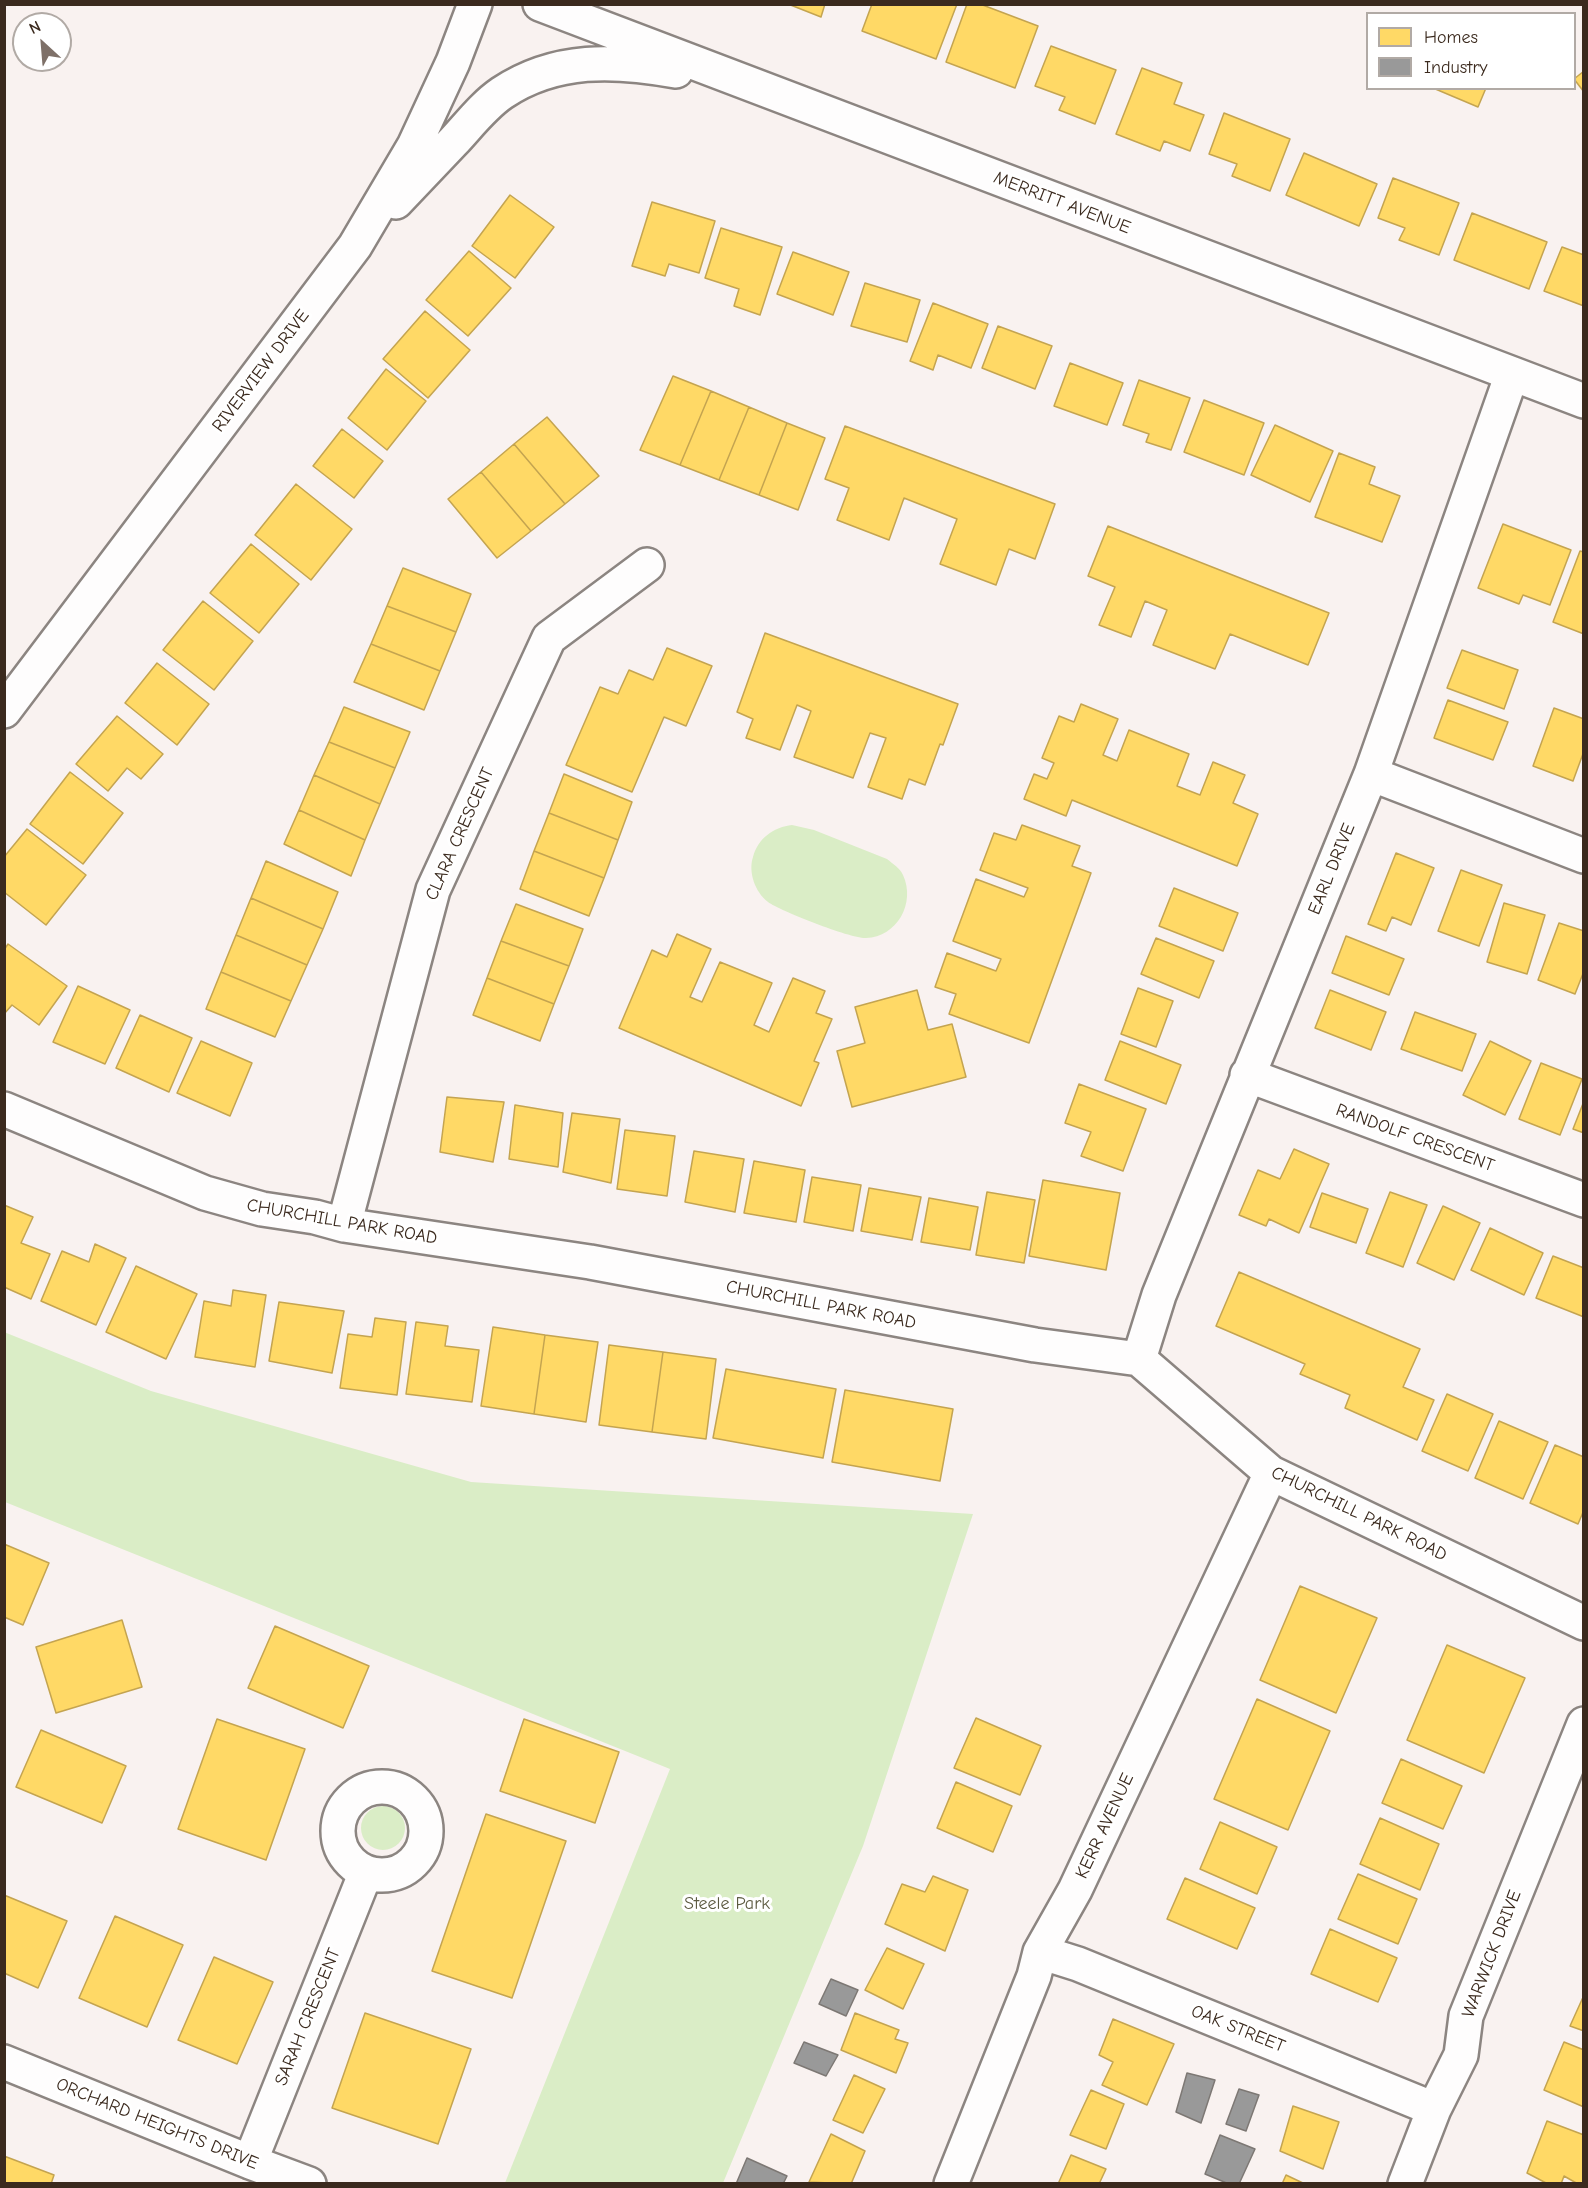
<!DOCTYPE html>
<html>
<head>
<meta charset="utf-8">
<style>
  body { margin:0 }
  #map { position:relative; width:1588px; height:2188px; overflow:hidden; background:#f9f2f0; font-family:"Comic Neue",sans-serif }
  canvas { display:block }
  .frame { position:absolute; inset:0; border:6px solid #3b2a1e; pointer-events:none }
  .legend { position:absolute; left:1366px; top:12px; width:210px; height:78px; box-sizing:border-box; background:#fff; border:2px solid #b1aaa5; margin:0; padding:8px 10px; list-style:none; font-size:18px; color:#3b2a1e }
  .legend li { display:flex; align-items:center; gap:12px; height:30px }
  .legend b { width:30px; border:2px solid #b1aaa5 }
  .north { position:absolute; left:12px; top:12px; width:60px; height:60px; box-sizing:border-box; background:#fff; border:2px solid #b1aaa5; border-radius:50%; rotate:334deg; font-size:16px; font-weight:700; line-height:24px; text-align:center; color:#3b2a1e }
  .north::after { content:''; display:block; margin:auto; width:21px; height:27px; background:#7e7068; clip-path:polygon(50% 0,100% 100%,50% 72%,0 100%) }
</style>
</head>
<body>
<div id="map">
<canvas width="1588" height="2188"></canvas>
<div class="frame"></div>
<ul class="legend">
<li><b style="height:16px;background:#ffd966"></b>Homes</li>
<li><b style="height:16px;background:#999"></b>Industry</li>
</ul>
<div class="north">N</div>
</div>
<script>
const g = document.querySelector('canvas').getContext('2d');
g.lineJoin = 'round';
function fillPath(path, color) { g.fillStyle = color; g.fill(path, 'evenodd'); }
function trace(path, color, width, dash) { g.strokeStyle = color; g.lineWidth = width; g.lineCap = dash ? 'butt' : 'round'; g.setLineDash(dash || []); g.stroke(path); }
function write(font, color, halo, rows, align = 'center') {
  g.font = font + ' "Comic Neue",sans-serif'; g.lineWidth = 6; g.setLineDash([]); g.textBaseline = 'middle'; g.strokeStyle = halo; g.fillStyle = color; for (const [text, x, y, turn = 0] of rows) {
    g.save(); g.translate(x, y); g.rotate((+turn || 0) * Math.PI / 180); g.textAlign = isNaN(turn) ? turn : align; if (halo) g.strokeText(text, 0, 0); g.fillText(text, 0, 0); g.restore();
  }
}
const green = new Path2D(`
  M792 825 814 830 887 859C893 864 900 868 903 875 916 903 897 937 866 938 852 939 780 911 768 902 755 892 748 872 753 857 758 838 774 827 792 825Z
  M4 1332 151 1391 471 1482 973 1514 863 1846 723 2183H505L670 1769 5 1502Z
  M361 1828a22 22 0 1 1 44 0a22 22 0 1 1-44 0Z`);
const homes = new Path2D(`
  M788 4H825L821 17Z
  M872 4H957L936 59 862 31Z
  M967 4H980L1038 26 1015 88 946 62Z
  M1051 46 1116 70 1095 124 1059 110 1065 97 1035 86Z
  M1142 68 1182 83 1174 104 1204 115 1190 151 1164 141 1160 151 1116 134Z
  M1584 71V92L1574 79Z
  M1433 88H1486L1478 107Z
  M1224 113 1290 139 1270 191 1232 176 1237 164 1209 154Z
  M1304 153 1377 184 1359 226 1286 195Z
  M1393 178 1459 203 1439 255 1399 240 1405 228 1378 218Z
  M510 195 554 227 515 278 472 246Z
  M652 202 715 221 699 273 669 264 665 276 632 266Z
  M1472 213 1547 242 1529 289 1454 260Z
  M721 228 782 247 760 315 734 306 739 289 705 278Z
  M1562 247 1584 255V306L1544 291Z
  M469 251 511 288 468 336 426 300Z
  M793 252 849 272 833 315 777 294Z
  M865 283 920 300 907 342 851 326Z
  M933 303 988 324 971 368 938 355 933 370 910 361Z
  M425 311 470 350 428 398 383 359Z
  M998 326 1052 346 1035 389 982 368Z
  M1070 363 1123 383 1107 425 1054 406Z
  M386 369 426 401 387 450 348 418Z
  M673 376 711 391 680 465 640 450Z
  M1139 380 1190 398 1171 450 1146 442 1149 434 1123 425Z
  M711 391 749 407 719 480 680 465Z
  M1204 400 1264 423 1244 475 1184 452Z
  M749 407 787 423 759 495 719 480Z
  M547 417 599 476 565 504 514 444Z
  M787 423 825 438 798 510 759 495Z
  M1275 425 1333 451 1310 502 1251 475Z
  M845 426 1055 504 1035 559 1009 549 996 585 940 564 957 519 904 498 889 540 837 520 849 488 825 479Z
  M342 429 383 461 354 498 313 466Z
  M514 444 565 504 531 531 481 472Z
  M1339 453 1375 467 1369 484 1400 496 1382 542 1315 517Z
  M481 472 531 531 497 558 448 499Z
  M296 484 352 529 311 580 255 535Z
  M1503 524 1571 550 1550 605 1523 595 1519 604 1478 588Z
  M1108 526 1329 613 1308 665 1230 634 1215 669 1153 645 1167 610 1145 601 1131 637 1099 625 1115 587 1088 576Z
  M251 544 299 584 259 633 210 593Z
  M1580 551 1584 552V634L1553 622Z
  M403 568 471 594 456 632 387 606Z
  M203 601 253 641 214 690 163 650Z
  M387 606 456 632 440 671 371 644Z
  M765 633 958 704 943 745 940 744 925 785 909 779 902 799 868 787 886 738 870 733 853 778 794 757 811 711 797 705 780 750 746 738 753 719 737 712Z
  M371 644 440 671 424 710 354 682Z
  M667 648 712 666 686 726 664 717 632 792 566 765 600 687 618 694 629 670 653 680Z
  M1462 650 1518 670 1504 709 1447 688Z
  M157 663 209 704 177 745 125 703Z
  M1448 700 1508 722 1493 760 1434 738Z
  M1081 704 1118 719 1103 755 1117 761 1129 730 1189 754 1177 786 1200 795 1213 762 1245 775 1233 803 1258 814 1237 866 1072 800 1066 816 1024 799 1034 774 1047 779 1054 763 1042 758 1059 716 1074 722Z
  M344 707 410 732 395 768 329 742Z
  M1554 708 1584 719V751L1573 781 1533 766Z
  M117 716 163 754 141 779 127 768 108 791 76 764Z
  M329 742 395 768 380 804 314 775Z
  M70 772 123 813 83 864 30 824Z
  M564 774 632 802 618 840 549 813Z
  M314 775 380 804 365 840 299 810Z
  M299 810 365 840 351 876 284 844Z
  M549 813 618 840 604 878 534 851Z
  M1022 825 1080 846 1072 866 1091 873 1029 1043 949 1014 956 994 935 987 947 953 996 971 1001 959 953 941 976 879 1024 897 1028 888 980 870 994 833 1016 840Z
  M27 829 86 875 46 925 4 892V857Z
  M534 851 604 878 589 916 520 889Z
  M1396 853 1434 868 1411 925 1392 917 1386 931 1368 924Z
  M266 861 338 892 323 929 251 898Z
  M1461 870 1502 885 1479 946 1438 931Z
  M1174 888 1238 913 1223 951 1159 926Z
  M251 898 323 929 307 965 236 935Z
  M1504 903 1545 915 1527 974 1487 962Z
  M516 904 583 929 569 966 501 941Z
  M1559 923 1584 931V971L1575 994 1538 980Z
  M677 934 711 949 690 997 702 1002 720 962 772 983 754 1025 769 1032 793 978 825 991 816 1013 832 1019 814 1061 819 1063 801 1106 619 1028 652 950 667 957Z
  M236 935 307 965 291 1001 221 972Z
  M1346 936 1404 959 1389 995 1332 973Z
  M1156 938 1214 961 1199 998 1141 974Z
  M501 941 569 966 554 1004 487 978Z
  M8 944 67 986 39 1025 12 1005 4 1014V950Z
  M221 972 291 1001 275 1037 206 1009Z
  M487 978 554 1004 540 1041 473 1015Z
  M78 986 130 1010 105 1064 53 1042Z
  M1138 988 1173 1001 1156 1047 1121 1034Z
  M917 990 928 1030 952 1024 966 1077 852 1107 837 1051 865 1043 855 1007Z
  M1330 990 1386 1012 1371 1050 1315 1028Z
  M1415 1012 1476 1034 1462 1071 1401 1049Z
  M140 1015 192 1038 169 1092 116 1068Z
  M201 1041 252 1063 230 1116 177 1093Z
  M1120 1041 1181 1065 1166 1104 1105 1080Z
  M1490 1041 1531 1061 1505 1115 1463 1095Z
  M1541 1063 1582 1079 1560 1135 1519 1119Z
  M1079 1084 1146 1109 1123 1171 1081 1156 1091 1132 1065 1123Z
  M447 1097 504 1102 493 1162 440 1152Z
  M1584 1101V1133L1573 1129Z
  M515 1105 563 1113 558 1167 509 1159Z
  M572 1113 620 1119 611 1183 563 1172Z
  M625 1130 675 1136 667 1196 617 1189Z
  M1294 1149 1329 1164 1299 1233 1269 1219 1266 1226 1239 1215 1258 1170 1280 1179Z
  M694 1151 744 1159 735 1212 685 1202Z
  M754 1161 805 1170 796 1222 744 1213Z
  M812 1177 861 1185 853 1231 804 1222Z
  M1043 1180 1120 1193 1106 1270 1029 1256Z
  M869 1188 921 1197 912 1240 861 1231Z
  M987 1192 1035 1200 1024 1263 976 1255Z
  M1390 1192 1427 1205 1403 1267 1366 1253Z
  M1322 1193 1368 1209 1356 1243 1310 1227Z
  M929 1198 978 1207 970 1250 921 1242Z
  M4 1205 33 1217 21 1243 50 1254 31 1299 4 1287Z
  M1443 1206 1480 1223 1454 1280 1417 1263Z
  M1490 1228 1543 1253 1524 1295 1471 1270Z
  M95 1244 126 1258 96 1325 41 1301 62 1251 89 1262Z
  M1553 1256 1584 1268V1317L1536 1298Z
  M136 1266 197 1294 166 1359 106 1332Z
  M1239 1272 1420 1349 1403 1387 1434 1400 1417 1440 1345 1408 1350 1395 1300 1374 1305 1364 1216 1326Z
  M233 1290 266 1295 255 1367 195 1357 204 1301 231 1306Z
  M279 1302 344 1311 332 1373 269 1361Z
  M375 1318 406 1322 397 1395 340 1388 348 1334 372 1337Z
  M416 1322 448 1326 445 1346 479 1350 472 1402 406 1394Z
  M493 1327 545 1335 534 1414 481 1406Z
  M545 1335 598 1342 586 1422 534 1414Z
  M609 1345 663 1352 652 1432 599 1425Z
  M663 1352 716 1359 706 1439 652 1432Z
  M726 1369 836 1389 823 1458 713 1438Z
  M845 1390 953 1409 940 1481 832 1462Z
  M1447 1394 1493 1414 1468 1471 1422 1451Z
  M1499 1421 1548 1442 1523 1499 1475 1478Z
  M1555 1445 1584 1457V1510L1578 1524 1530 1503Z
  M4 1544 49 1563 23 1625 4 1617Z
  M1300 1586 1377 1618 1336 1713 1260 1680Z
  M122 1620 142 1687 56 1713 36 1647Z
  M275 1626 369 1666 343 1728 248 1688Z
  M1447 1645 1525 1678 1484 1773 1407 1740Z
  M1257 1699 1330 1731 1288 1830 1214 1799Z
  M976 1718 1041 1746 1020 1795 954 1768Z
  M217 1719 305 1749 266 1860 178 1829Z
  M524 1719 619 1752 595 1823 500 1791Z
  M41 1730 126 1766 102 1823 16 1787Z
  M1401 1759 1462 1786 1443 1829 1382 1803Z
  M956 1782 1012 1806 993 1852 937 1828Z
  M486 1814 566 1841 512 1998 432 1971Z
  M1380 1818 1439 1844 1420 1890 1360 1864Z
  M1220 1822 1277 1847 1257 1894 1200 1869Z
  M1358 1874 1417 1899 1398 1944 1338 1919Z
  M933 1876 968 1890 945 1951 885 1924 902 1884 925 1892Z
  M1185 1878 1255 1908 1237 1949 1167 1919Z
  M4 1895 67 1921 38 1988 4 1973Z
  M115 1916 183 1945 147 2027 79 1998Z
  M1330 1929 1397 1958 1378 2002 1311 1974Z
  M887 1948 924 1964 903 2009 865 1990Z
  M214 1957 273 1982 237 2064 178 2040Z
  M1584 1995V2031L1570 2026Z
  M365 2013 471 2049 438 2144 332 2108Z
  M855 2013 899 2030 895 2039 908 2043 896 2073 841 2050Z
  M1113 2019 1174 2044 1147 2105 1102 2085 1113 2062 1099 2055Z
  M1564 2042 1584 2050V2107L1544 2090Z
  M854 2075 885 2089 863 2133 833 2120Z
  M1091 2090 1124 2104 1106 2149 1070 2135Z
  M1293 2106 1339 2122 1323 2169 1280 2151Z
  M1547 2121 1584 2135V2184H1578L1564 2176 1561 2184H1548L1527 2173Z
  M831 2134 865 2151 851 2184 809 2182Z
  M1071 2155 1106 2169 1099 2184H1058Z
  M4 2156 54 2175 51 2184H4Z
  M1286 2175 1305 2184H1282Z`);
const industry = new Path2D(`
  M831 1979 858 1990 846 2016 819 2004Z
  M804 2042 838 2055 826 2076 794 2063Z
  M1187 2073 1215 2080 1201 2123 1176 2112Z
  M1239 2089 1259 2095 1246 2131 1226 2124Z
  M1220 2135 1255 2149 1239 2184H1229L1205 2174Z
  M747 2158 787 2176 783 2184H736Z`);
const minor = new Path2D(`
  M540 4 1584 401
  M396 202C415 182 434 162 453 142 469 125 483 106 502 93 556 57 615 60 676 71
  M4 711 355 246 414 146 453 62 475 4
  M1371 774 1584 856
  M1247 1075 1584 1200
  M4 1109 205 1193 262 1209 315 1217 344 1225 590 1262 1035 1345 1139 1359 1271 1473 1584 1623
  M344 1225 433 890 549 638 647 565
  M1139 1359 1159 1295 1371 774 1512 374
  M338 1831a44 44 0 1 1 88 0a44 44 0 1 1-88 0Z
  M1040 1952 1078 1964 1434 2109
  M4 2062 250 2162 309 2184
  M250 2162 366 1872
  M951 2184 1034 1976 1040 1952 1075 1890 1271 1473
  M1405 2184 1434 2109 1461 2055 1466 2016 1584 1724`);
const streetNames = [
  ["MERRITT AVENUE",1062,203,21],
  ["RIVERVIEW DRIVE",261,371,-53],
  ["CLARA CRESCENT",460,834,-66],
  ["EARL DRIVE",1332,869,-68],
  ["RANDOLF CRESCENT",1415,1138,20],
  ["CHURCHILL PARK ROAD",342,1222,10],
  ["CHURCHILL PARK ROAD",821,1305,11],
  ["CHURCHILL PARK ROAD",1359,1514,26],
  ["KERR AVENUE",1105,1826,-65],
  ["WARWICK DRIVE",1492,1954,-69],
  ["SARAH CRESCENT",308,2017,-68],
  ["OAK STREET",1238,2029,22],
  ["ORCHARD HEIGHTS DRIVE",157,2124,22]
];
const parkNames = [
  ["Steele Park",727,1904]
];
fillPath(green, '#daedc6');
fillPath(homes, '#ffd966');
trace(homes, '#c4a450', 1.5);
fillPath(industry, '#999');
trace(industry, '#7d7874', 1.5);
trace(minor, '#8c8581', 38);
trace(minor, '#fefdfd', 33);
write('18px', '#3b2a1e', '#fff', streetNames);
write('18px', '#5c5a40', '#fff', parkNames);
</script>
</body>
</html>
